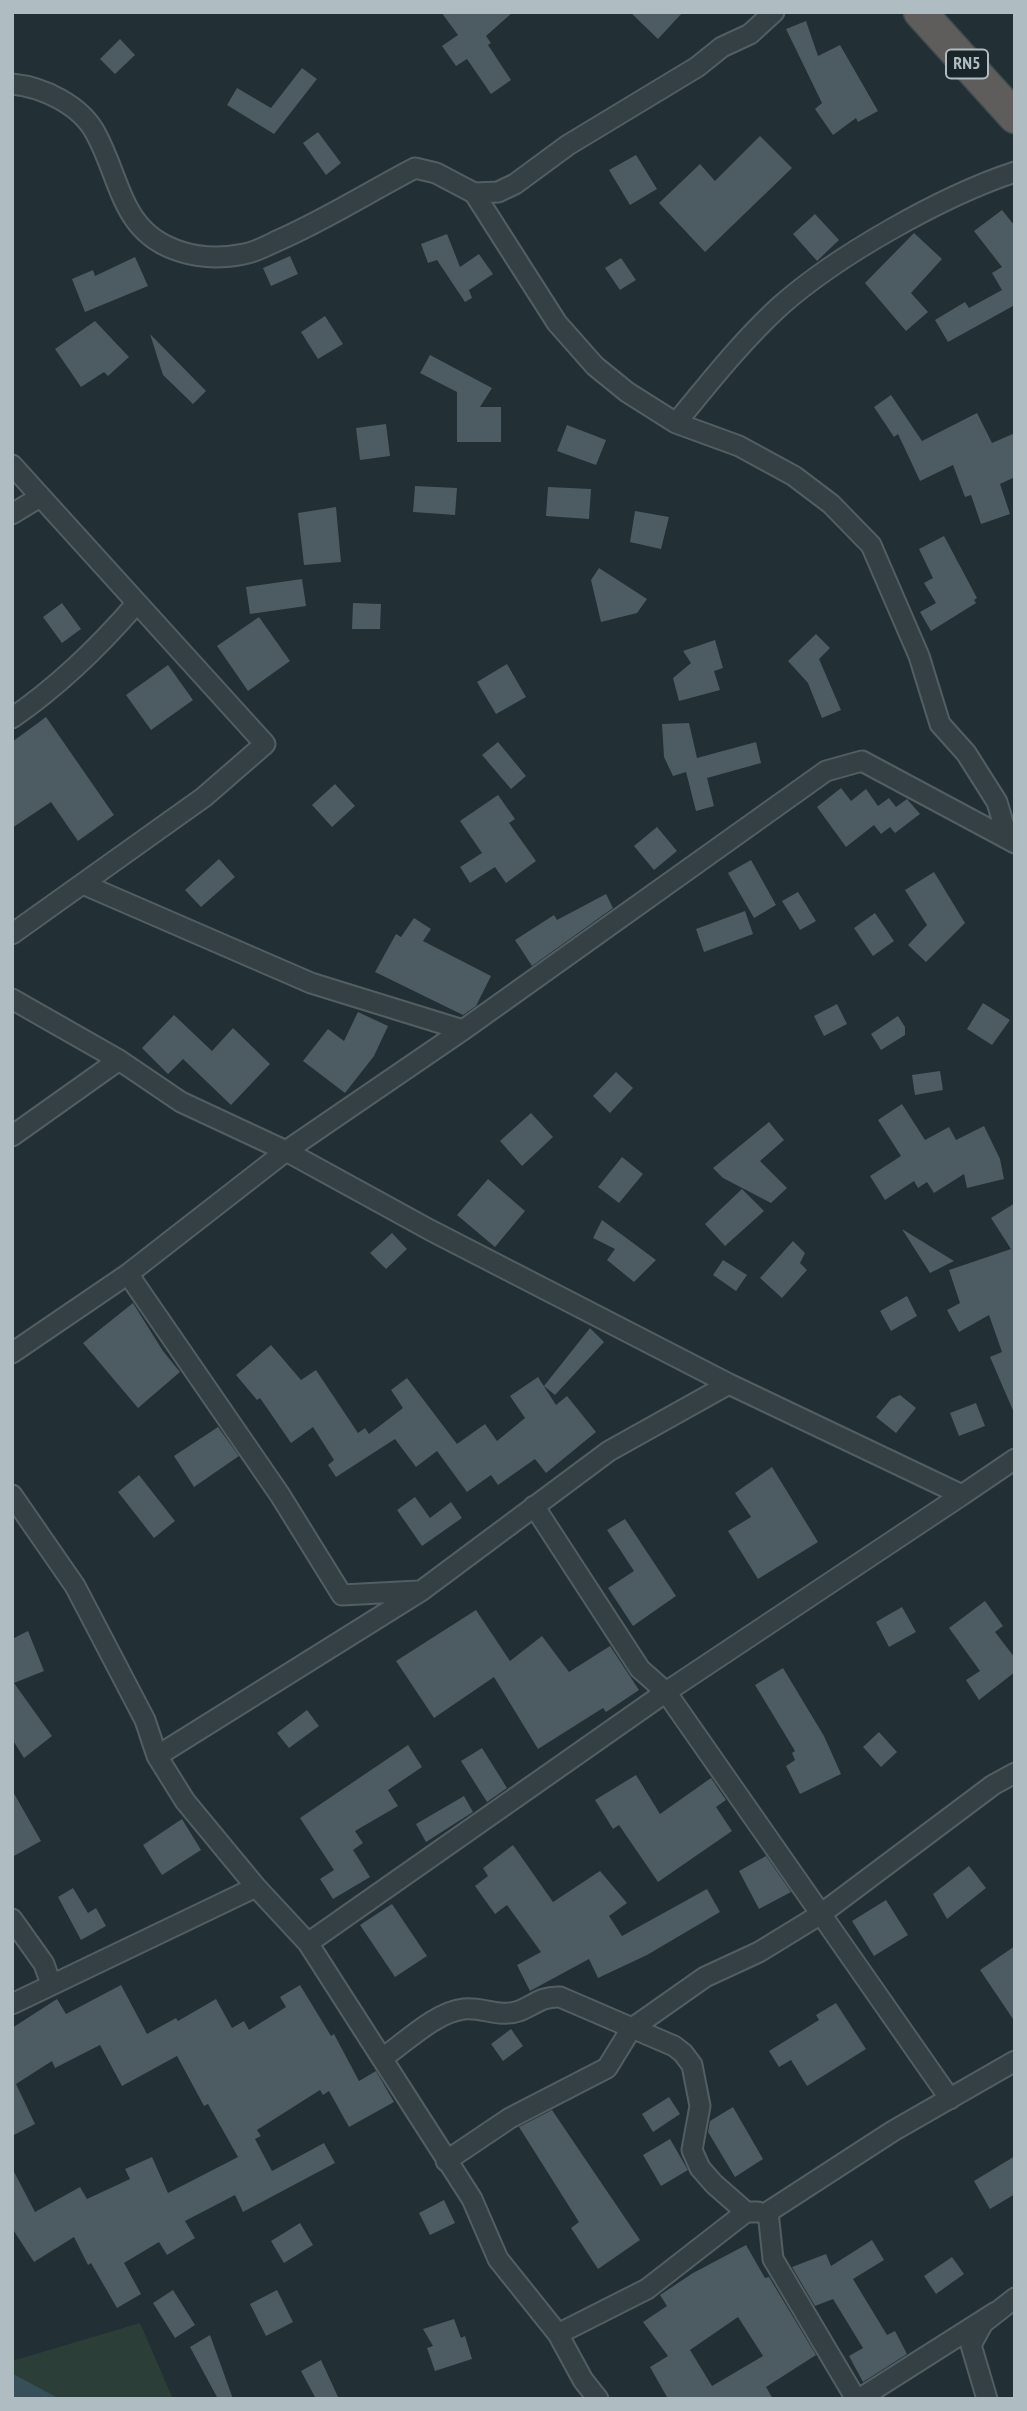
<!DOCTYPE html>
<html>
<head>
<meta charset="utf-8">
<style>
  body { margin:0 }
  #map { position:relative; width:1027px; height:2411px; overflow:hidden; background:#222f34; font-family:"PT Sans Narrow",sans-serif }
  canvas { display:block }
  .frame { position:absolute; inset:0; border:14px solid #afbcc1; pointer-events:none }
</style>
</head>
<body>
<div id="map">
<canvas width="1027" height="2411"></canvas>
<div class="frame"></div>
</div>
<script>
const g = document.querySelector('canvas').getContext('2d');
g.lineJoin = 'round';
function fillPath(path, color) { g.fillStyle = color; g.fill(path, 'evenodd'); }
function trace(path, color, width, dash) { g.strokeStyle = color; g.lineWidth = width; g.lineCap = dash ? 'butt' : 'round'; g.setLineDash(dash || []); g.stroke(path); }
function write(font, color, halo, rows, align = 'center') {
  g.font = font + ' "PT Sans Narrow",sans-serif'; g.lineWidth = 5; g.setLineDash([]); g.textBaseline = 'middle'; g.strokeStyle = halo; g.fillStyle = color; for (const [text, x, y, turn = 0] of rows) {
    g.save(); g.translate(x, y); g.rotate((+turn || 0) * Math.PI / 180); g.textAlign = isNaN(turn) ? turn : align; if (halo) g.strokeText(text, 0, 0); g.fillText(text, 0, 0); g.restore();
  }
}
const green = new Path2D(`
  M140 2323 173 2399H60L12 2375V2361Z`);
const water = new Path2D(`
  M13 2374 60 2399H12Z`);
const building = new Path2D(`
  M441 12H513L486 36 491 43 488 45 511 80 491 94 467 59 456 66 442 46 458 35Z
  M630 12H683L658 39Z
  M806 21 818 56 840 45 878 111 858 122 856 118 833 135 815 109 822 103 786 29Z
  M120 39 135 55 115 74 100 59Z
  M302 68 317 79 274 134 227 105 237 88 271 108Z
  M318 132 341 163 326 175 303 143Z
  M760 136 792 168 705 252 659 203 700 164 715 181Z
  M636 155 657 189 630 205 609 170Z
  M1002 210 1015 226V309L1013 306 948 342 935 320 965 302 969 308 1002 290 992 273 1002 267 974 231Z
  M815 214 839 240 817 261 793 234Z
  M914 233 942 259 911 293 928 312 906 331 865 283Z
  M447 234 460 267 479 254 493 274 469 290 472 298 465 302 437 260 428 263 421 244Z
  M290 256 298 274 271 286 263 268Z
  M135 257 148 286 85 312 72 279 93 270 95 276Z
  M621 258 636 280 620 290 605 268Z
  M325 316 343 344 318 359 301 332Z
  M95 321 129 357 108 376 104 372 81 387 55 349Z
  M150 334 206 391 193 404 163 375Z
  M430 355 492 388 480 407H501V442H457V392L420 373Z
  M891 395 922 441 977 413 992 443 1015 433V477L1000 484 1010 514 981 524 971 495 965 497 953 465 920 481 898 434 894 437 874 407Z
  M386 424 390 456 360 460 356 428Z
  M567 425 606 440 596 465 557 451Z
  M415 486 457 488 455 515 413 512Z
  M548 487 591 489 589 519 546 516Z
  M336 507 341 562 304 565 298 513Z
  M635 511 669 517 661 549 630 542Z
  M944 536 977 598 974 600 976 603 931 631 920 612 936 603 924 583 933 578 919 549Z
  M599 568 647 599 637 613 601 622 591 580Z
  M302 579 306 606 250 614 246 587Z
  M62 603 81 629 62 643 43 617Z
  M353 603 381 604 380 629H352Z
  M259 617 290 661 248 691 217 646Z
  M816 634 830 648 819 659 841 710 822 718 808 683 788 661Z
  M715 640 723 668 714 671 720 690 679 701 673 678 691 663 683 651Z
  M507 664 526 697 496 714 477 682Z
  M168 665 193 700 151 730 126 695Z
  M46 717 114 815 78 841 51 802 12 828V742Z
  M689 723 697 758 756 742 761 763 707 778 714 806 696 811 686 772 673 776 664 757 662 724Z
  M498 742 526 776 511 789 482 755Z
  M335 784 355 806 332 827 312 805Z
  M841 788 851 801 866 789 878 806 889 798 896 807 907 799 920 814 895 833 890 827 881 834 874 825 846 847 817 807Z
  M498 795 515 819 509 823 536 861 506 883 495 867 470 883 460 867 482 853 460 821Z
  M657 827 677 851 654 870 634 846Z
  M219 859 235 877 201 907 185 890Z
  M751 860 776 905 754 918 728 873Z
  M934 872 965 923 926 962 908 945 927 925 905 890Z
  M798 892 816 921 800 930 782 901Z
  M606 894 613 908 532 966 515 940 554 915 557 920Z
  M745 911 753 934 704 952 696 929Z
  M875 913 894 941 873 956 854 928Z
  M414 918 431 929 423 941 491 976 476 1006 463 1015 375 972 396 934 401 937Z
  M983 1003 1010 1020 992 1045 967 1029Z
  M837 1004 847 1024 824 1036 814 1016Z
  M358 1012 388 1026 374 1056 345 1093 303 1061 328 1029 344 1041Z
  M174 1015 212 1051 233 1028 270 1064 231 1105 183 1059 168 1074 142 1048Z
  M898 1016 905 1027V1035L881 1050 871 1034Z
  M940 1071 943 1090 915 1095 912 1075Z
  M616 1072 633 1088 610 1113 593 1096Z
  M902 1104 925 1140 949 1127 956 1140 984 1126 1000 1159 1004 1179 967 1188 964 1174 934 1193 927 1182 918 1188 914 1181 885 1200 870 1176 901 1156 878 1120Z
  M531 1113 553 1137 522 1166 500 1141Z
  M769 1122 784 1140 760 1161 787 1188 771 1203 723 1178 713 1168Z
  M622 1157 643 1174 619 1203 598 1187Z
  M488 1179 525 1211 495 1247 457 1215Z
  M742 1189 764 1211 725 1246 705 1224Z
  M1015 1203V1415L990 1357 1002 1352 989 1315 959 1332 947 1310 960 1303 949 1270 1011 1249 991 1218Z
  M602 1220 656 1260 634 1282 607 1260 615 1249 593 1238Z
  M902 1229 954 1261 930 1273Z
  M392 1233 407 1249 386 1269 370 1253Z
  M793 1241 805 1253 800 1263 807 1270 782 1298 760 1278Z
  M723 1260 747 1275 736 1291 713 1275Z
  M907 1296 917 1316 891 1331 880 1311Z
  M133 1303 163 1351 180 1372 138 1408 83 1343Z
  M590 1328 604 1342 555 1395 544 1386Z
  M271 1345 301 1380 316 1370 358 1433 365 1428 369 1434 403 1408 391 1390 407 1378 457 1444 485 1424 497 1441 525 1418 510 1396 538 1377 556 1405 567 1396 596 1432 546 1473 535 1459 498 1485 491 1475 467 1492 437 1451 416 1467 395 1439 336 1477 328 1465 334 1460 313 1427 291 1443 260 1398 257 1400 236 1375Z
  M900 1395 916 1408 896 1433 876 1417 891 1399Z
  M976 1403 985 1426 959 1436 950 1413Z
  M218 1427 239 1456 194 1487 174 1456Z
  M772 1467 818 1542 758 1579 728 1531 751 1517 735 1493Z
  M139 1475 175 1521 154 1538 118 1492Z
  M415 1497 430 1518 451 1502 462 1518 422 1546 397 1510Z
  M625 1519 676 1596 633 1626 608 1588 634 1571 607 1530Z
  M985 1601 1003 1626 995 1632 1015 1658V1672L979 1700 966 1680 980 1671 949 1628Z
  M902 1607 916 1632 889 1647 876 1622Z
  M476 1610 510 1661 542 1636 569 1672 610 1646 639 1690 606 1712 603 1708 538 1749 494 1677 434 1718 396 1661Z
  M28 1631 44 1671 14 1683 52 1736 24 1758 12 1739V1639Z
  M783 1668 824 1736 841 1774 800 1794 786 1766 795 1760 792 1753 795 1751 755 1685Z
  M307 1710 319 1726 289 1748 277 1733Z
  M879 1732 897 1752 881 1767 863 1747Z
  M408 1745 422 1767 388 1790 398 1806 355 1831 363 1843 353 1850 370 1877 333 1899 320 1879 334 1870 300 1818Z
  M482 1748 507 1788 487 1802 461 1761Z
  M636 1775 660 1814 711 1778 726 1800 716 1807 732 1831 658 1882 619 1825 613 1829 595 1800Z
  M12 1790 41 1841 12 1857Z
  M464 1796 473 1812 426 1842 416 1824Z
  M182 1819 201 1850 162 1875 143 1845Z
  M513 1845 553 1902 600 1871 627 1903 609 1916 622 1936 707 1889 720 1912 647 1955 598 1978 589 1959 530 1991 517 1965 541 1952 507 1905 495 1914 475 1886 488 1876 483 1868Z
  M766 1856 791 1892 759 1909 739 1871Z
  M969 1866 986 1888 947 1919 933 1894Z
  M73 1888 88 1913 96 1908 106 1926 81 1940 58 1897Z
  M886 1900 908 1935 874 1956 852 1921Z
  M392 1904 427 1956 395 1977 360 1925Z
  M1015 1946V2022L980 1970Z
  M121 1985 147 2034 176 2018 178 2021 216 1999 232 2028 244 2021 249 2030 286 2007 280 1997 300 1985 331 2036 334 2034 359 2081 376 2071 394 2102 349 2127 329 2091 323 2095 320 2090 257 2130 261 2136 255 2139 272 2171 324 2143 335 2163 243 2212 235 2195 185 2221 195 2238 167 2255 159 2242 124 2263 141 2294 117 2308 91 2263 88 2265 74 2237 34 2262 12 2228V2168L35 2212 80 2187 87 2199 130 2179 125 2169 152 2157 168 2193 238 2157 208 2104 204 2106 177 2056 122 2086 100 2045 55 2068 52 2061 16 2084 35 2124 12 2136V2028L57 1999 66 2014Z
  M836 2003 866 2049 807 2086 791 2060 779 2067 769 2051 819 2020 816 2015Z
  M511 2029 523 2046 503 2061 491 2044Z
  M669 2097 680 2114 653 2132 642 2114Z
  M733 2107 763 2159 735 2177 708 2132 710 2121Z
  M552 2110 640 2240 598 2269 571 2228 579 2222 519 2127Z
  M670 2139 688 2170 661 2186 643 2155Z
  M1015 2156V2194L990 2209 974 2181Z
  M444 2200 455 2223 430 2235 419 2213Z
  M300 2223 313 2245 284 2263 271 2241Z
  M872 2240 884 2260 853 2279 887 2335 895 2331 907 2354 863 2382 849 2356 863 2348 833 2299 815 2306 792 2267 826 2254 831 2266Z
  M746 2245 765 2278 769 2277 816 2355 766 2387 773 2399H668L650 2367 668 2356 643 2322 667 2306 660 2295 693 2273ZM738 2317 763 2356 712 2386 690 2350Z
  M952 2257 964 2274 936 2294 924 2276Z
  M173 2290 195 2325 175 2338 153 2303Z
  M277 2290 293 2322 266 2336 250 2304Z
  M454 2319 461 2338 465 2336 472 2359 435 2371 427 2348 433 2346 423 2329Z
  M210 2335 233 2399H218L190 2347Z
  M321 2360 339 2399H316L301 2371Z`);
const minor = new Path2D(`
  M12 84C43 87 81 105 96 134 122 182 121 234 182 252 201 258 224 258 244 254 256 252 268 245 279 240 325 220 369 192 415 168L436 173 474 193 498 192 515 184 568 145 697 67 722 47 750 34 774 12
  M474 193 557 323 595 366 627 392 676 423 739 446 794 476 831 504 871 545 919 656 940 724 966 753 997 802 1007 836
  M676 423C709 383 741 342 779 307 836 256 942 196 1015 172
  M12 465 265 744 204 797 12 934
  M12 514 40 497
  M12 718C60 685 98 648 136 604
  M85 885 311 983 463 1030
  M12 999 119 1060 181 1102 286 1151 430 1230 729 1384 962 1495 1015 1459
  M12 1136 119 1060
  M128 1274 280 1495 342 1595 418 1591
  M12 1353 128 1274 286 1151 463 1030 826 771 862 761 1015 843
  M12 1495 75 1586 145 1720 157 1756 185 1801 256 1887 308 1943
  M534 1506 640 1669 666 1692 950 2099
  M157 1756 421 1591 609 1451 729 1384
  M12 1919 44 1964 51 1984
  M12 2004 256 1887
  M384 2057C407 2041 436 2012 464 2009 483 2007 500 2018 519 2011 534 2005 542 1996 560 1997L674 2046 683 2053 692 2065 700 2106 692 2150 700 2168 714 2184 746 2212
  M446 2161 510 2118 607 2068 631 2029 705 1977 759 1952 821 1914 993 1785 1015 1773
  M558 2334 647 2289 746 2212H758
  M598 2399 583 2380 558 2334 498 2259 472 2199 308 1943 666 1692 962 1495
  M856 2399 773 2259 768 2212 893 2131 1015 2061
  M859 2399 996 2312
  M987 2399 971 2345 983 2323 1015 2298`);
const trunk = new Path2D(`
  M920 12 1015 117`);
const shields = [
  [967,64,42]
];
const shieldNames = [
  ["RN5",967,64]
];
fillPath(green, '#2b3e38');
fillPath(water, '#374f59');
fillPath(building, '#4d5c62');
trace(minor, '#525e62', 23);
trace(trunk, '#3f4b4f', 35);
trace(minor, '#354045', 19);
trace(trunk, '#5e5d5c', 32);
for (const [x, y, w] of shields) { const box = new Path2D(); box.roundRect(x - w / 2, y - 14.5, w, 29, 5); g.fillStyle = '#1a2529'; g.fill(box); trace(box, '#afbcc1', 2); }
write('bold 18px', '#afbcc1', null, shieldNames);
</script>
</body>
</html>
